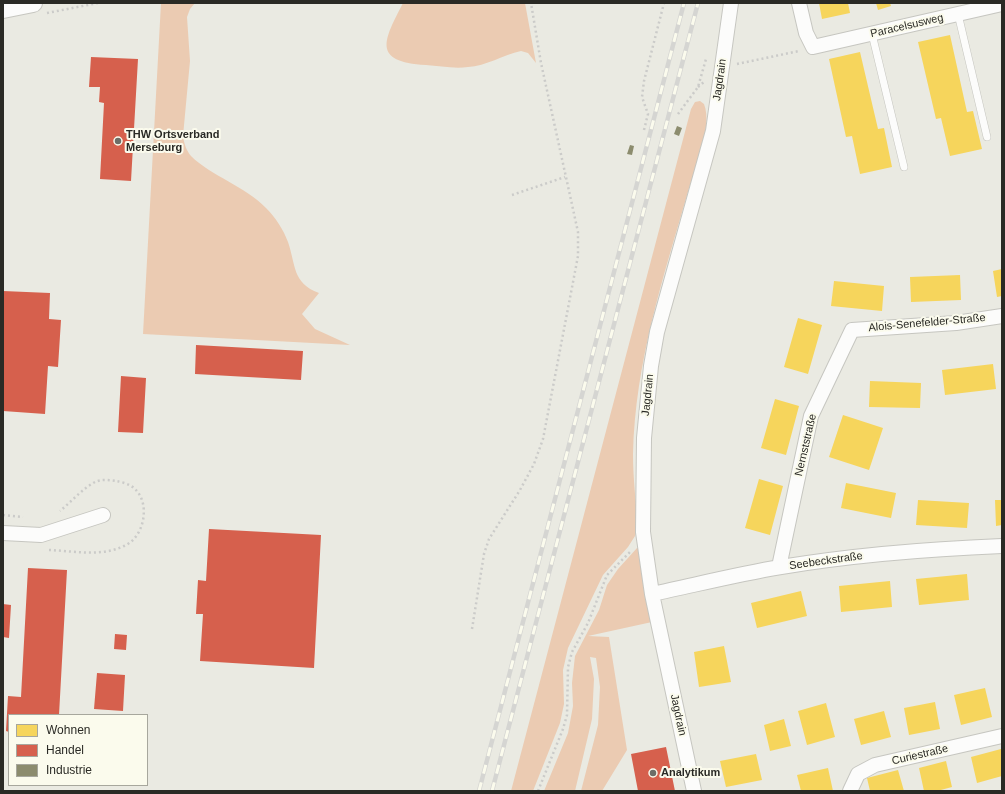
<!DOCTYPE html>
<html>
<head>
<meta charset="utf-8">
<style>
  body { margin:0 }
  #map { position:relative; width:1005px; height:794px; overflow:hidden; background:#eaeae2; font-family:Arial,sans-serif }
  canvas { display:block }
  .frame { position:absolute; inset:0; border:4px solid #2a2a25; pointer-events:none }
  .legend { position:absolute; left:8px; top:714px; width:140px; height:72px; box-sizing:border-box; background:#fbfbed; border:1px solid #a7a79d; margin:0; padding:5px 7px; list-style:none; font-size:12px; color:#2a2a25 }
  .legend li { display:flex; align-items:center; gap:8px; height:20px }
  .legend b { width:20px; border:1px solid #a7a79d }
</style>
</head>
<body>
<div id="map">
<canvas width="1005" height="794"></canvas>
<div class="frame"></div>
<ul class="legend">
<li><b style="height:11px;background:#f6d55c"></b>Wohnen</li>
<li><b style="height:11px;background:#d6604d"></b>Handel</li>
<li><b style="height:11px;background:#8c8c6e"></b>Industrie</li>
</ul>
</div>
<script>
const g = document.querySelector('canvas').getContext('2d');
g.lineJoin = 'round';
function fillPath(path, color) { g.fillStyle = color; g.fill(path, 'evenodd'); }
function trace(path, color, width, dash) { g.strokeStyle = color; g.lineWidth = width; g.lineCap = dash ? 'butt' : 'round'; g.setLineDash(dash || []); g.stroke(path); }
function write(font, color, halo, rows, align = 'center') {
  g.font = font + ' Arial,sans-serif'; g.lineWidth = 4; g.setLineDash([]); g.textBaseline = 'middle'; g.strokeStyle = halo; g.fillStyle = color; for (const [text, x, y, turn = 0] of rows) {
    g.save(); g.translate(x, y); g.rotate((+turn || 0) * Math.PI / 180); g.textAlign = isNaN(turn) ? turn : align; if (halo) g.strokeText(text, 0, 0); g.fillText(text, 0, 0); g.restore();
  }
}
const green = new Path2D(`
  M161 3H195L190 9 187 17 190 61 183 136C184 143 186 150 191 156 211 176 245 186 266 208 276 218 283 229 288 242 296 265 292 283 319 293L302 314 315 329 350 345 143 334Z
  M403 3H525L536 63 528 53 521 51C503 55 486 66 468 67 455 69 439 66 426 65 371 62 384 40 403 3Z
  M700 101 704 104C713 127 695 168 688 192 663 278 635 363 633 454 633 478 636 503 638 526L635 536 628 547 603 575 568 648 563 670 564 704 560 723 533 791H511L691 109 695 102Z
  M637 548 641 549 652 622 588 636 609 637 627 750 602 791H581L598 725 600 687 596 658 590 657 594 679 592 719 575 791H544L568 733 573 706 572 683 575 656 599 610 607 585 618 569Z`);
const homes = new Path2D(`
  M819 3H848L850 13 822 19Z
  M876 3H890L891 6 878 10Z
  M950 35 967 112 973 111 982 149 950 156 941 118 936 119 918 42Z
  M860 52 878 129 884 128 892 167 860 174 852 136 846 137 829 59Z
  M1002 269V296L997 297 993 271Z
  M960 275 961 300 911 302 910 277Z
  M834 281 884 286 882 311 831 306Z
  M798 318 822 325 808 374 784 367Z
  M993 364 996 389 945 395 942 370Z
  M870 381 921 383 920 408 869 407Z
  M775 399 799 406 786 455 761 448Z
  M843 415 883 428 869 470 829 457Z
  M759 479 783 486 770 535 745 528Z
  M846 483 896 493 891 518 841 508Z
  M918 500 969 503 967 528 916 525Z
  M995 500H1002V525L996 526Z
  M967 574 969 600 919 605 916 579Z
  M890 581 892 607 841 612 839 586Z
  M801 591 807 616 757 628 751 603Z
  M724 646 731 682 699 687 694 652Z
  M985 688 992 717 961 725 954 695Z
  M935 702 940 729 909 735 904 708Z
  M826 703 835 737 807 745 798 711Z
  M884 711 891 737 861 745 854 719Z
  M784 719 791 746 770 751 764 725Z
  M1001 749 1002 776 977 783 971 757Z
  M756 754 762 780 726 787 720 761Z
  M946 761 952 787 937 791H924L919 768Z
  M828 768 833 791H801L797 775Z
  M898 770 904 791H870L867 778Z`);
const shops = new Path2D(`
  M91 57 138 59 131 181 100 179 104 103 99 102 100 87H89Z
  M3 291 50 293 49 319 61 320 58 367 48 366 45 414 3 411Z
  M196 345 303 351 301 380 195 374Z
  M121 376 146 378 143 433 118 432Z
  M209 529 321 535 314 668 200 661 203 614H196L198 580 206 581Z
  M28 568 67 570 59 715H9V732L6 731 8 696 21 697Z
  M3 604 11 605 9 638 3 637Z
  M115 634 127 635 126 650 114 649Z
  M97 673 125 675 123 711 94 709Z
  M666 747 675 791H638L631 754Z`);
const industry = new Path2D(`
  M677 126 682 128 679 136 674 134Z
  M630 145 634 146 632 155 627 154Z`);
const path = new Path2D(`
  M47 13 98 3
  M737 64 799 51
  M698 87 704 82
  M678 114 698 87 706 59
  M644 130 648 114 642 97 644 81 664 3
  M512 195 565 177
  M3 515 23 517
  M49 550C74 551 101 557 124 546 144 538 151 504 135 489 130 484 122 482 116 481 109 480 101 479 95 482 82 489 71 502 60 511
  M472 629 484 554 489 539 520 490 534 464 543 439 578 256V232L541 63 531 3
  M538 791 563 729 567 715 568 667 572 652 588 623 607 575 631 551`);
const service = new Path2D(`
  M958 14 987 137
  M872 34 904 167`);
const minor = new Path2D(`
  M799 3 806 33 813 47 1002 4
  M3 533 41 535 103 515
  M779 567 811 416 852 330 956 323 1002 316
  M652 594C695 585 738 574 781 567 854 555 928 549 1002 546
  M694 791 652 594 643 532 644 438 651 366 657 332 713 131 731 3
  M850 791 858 774 875 765 1002 736`);
const tertiary = new Path2D(`
  M3 9 33 3`);
const rail = new Path2D(`
  M479 791 684 3
  M492 791 698 3`);
const markers = [
  [118,141,4,"#6d6d67"],
  [653,773,4,"#6d6d67"]
];
const streetNames = [
  ["Paracelsusweg",907,26,-13],
  ["Jagdrain",720,80,-82],
  ["Alois-Senefelder-Straße",927,323,-5],
  ["Jagdrain",648,395,-84],
  ["Nernststraße",806,445,-77],
  ["Seebeckstraße",826,561,-8],
  ["Jagdrain",678,715,78],
  ["Curiestraße",920,755,-13]
];
const poiNames = [
  ["THW Ortsverband",126,135],
  ["Merseburg",126,148],
  ["Analytikum",661,773]
];
fillPath(green, '#ebcbb2');
fillPath(homes, '#f6d55c');
fillPath(shops, '#d6604d');
fillPath(industry, '#8c8c6e');
trace(service, '#c6c6c0', 8);
trace(minor, '#c6c6c0', 16);
trace(tertiary, '#c6c6c0', 20);
trace(path, '#cbcbc9', 2.5, [2, 3]);
trace(service, '#fcfcfb', 7);
trace(minor, '#fcfcfb', 14);
trace(tertiary, '#fcfcfb', 18);
trace(rail, '#d5d5d2', 4.5);
trace(rail, '#fbfbed', 3, [9]);
for (const [x, y, r, color] of markers) { const dot = new Path2D(); dot.arc(x, y, r, 0, 2 * Math.PI); g.fillStyle = color; g.fill(dot); trace(dot, '#fbfbed', 1.5); }
write('11px', '#2a2a25', '#fbfbed', streetNames);
write('bold 11px', '#2a2a25', '#fbfbed', poiNames, 'left');
</script>
</body>
</html>
